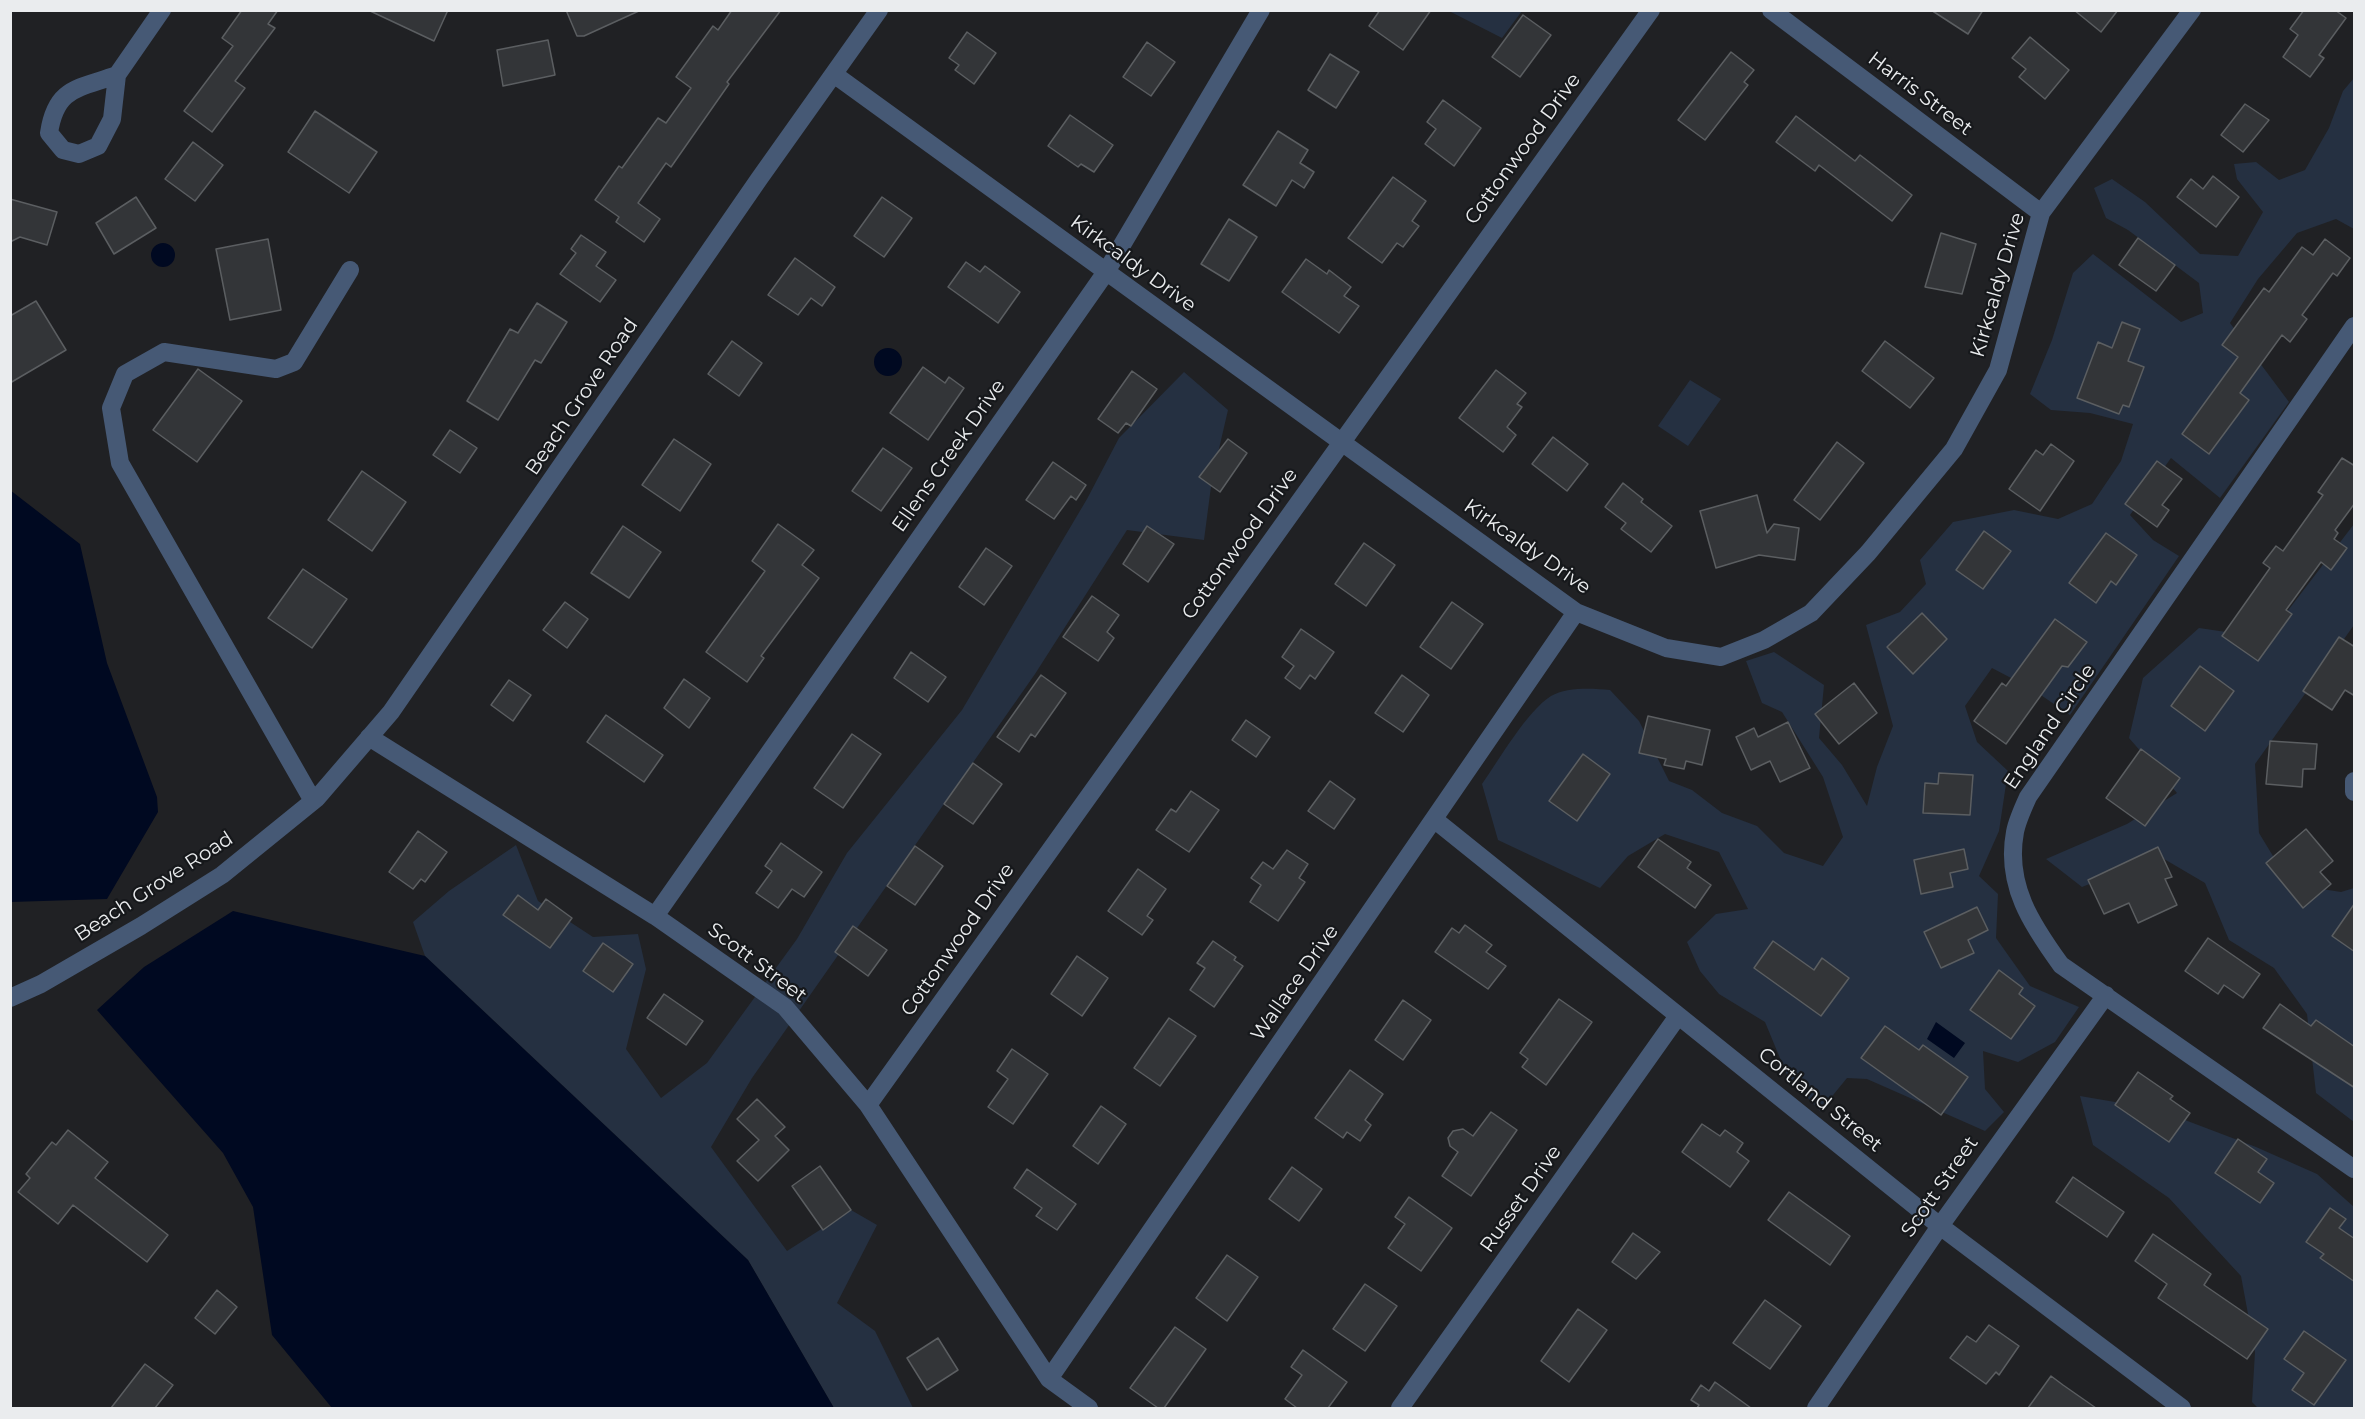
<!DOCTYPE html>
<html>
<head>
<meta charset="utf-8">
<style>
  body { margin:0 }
  #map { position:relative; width:2365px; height:1419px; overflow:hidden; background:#202124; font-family:Montserrat,sans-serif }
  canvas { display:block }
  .frame { position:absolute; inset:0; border:12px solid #eaecee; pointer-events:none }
</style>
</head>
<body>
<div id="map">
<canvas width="2365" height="1419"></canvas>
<div class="frame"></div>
</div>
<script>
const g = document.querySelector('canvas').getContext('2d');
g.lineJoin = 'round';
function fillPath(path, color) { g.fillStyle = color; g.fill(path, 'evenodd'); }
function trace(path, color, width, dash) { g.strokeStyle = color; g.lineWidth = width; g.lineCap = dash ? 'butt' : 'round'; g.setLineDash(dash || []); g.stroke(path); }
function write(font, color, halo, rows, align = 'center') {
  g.font = font + ' Montserrat,sans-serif'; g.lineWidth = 4.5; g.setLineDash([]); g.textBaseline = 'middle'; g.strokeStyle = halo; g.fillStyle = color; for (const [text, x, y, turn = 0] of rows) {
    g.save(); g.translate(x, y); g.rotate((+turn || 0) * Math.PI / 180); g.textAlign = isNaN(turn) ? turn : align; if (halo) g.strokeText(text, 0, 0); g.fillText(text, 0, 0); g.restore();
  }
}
const green = new Path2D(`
  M1449 11H1522L1502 38Z
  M2354 78V229L2336 219 2297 233 2258 279 2230 323 2289 402 2220 498 2171 458 2130 515 2153 540 2179 556 2070 715 2032 689 1992 668 1965 706 1977 742 2008 771 1999 831 1979 876 1998 894 1996 938 2030 986 2079 1007 2055 1042 2018 1062 1983 1051 1985 1089 2004 1112 1985 1131 1867 1079 1847 1078 1820 1111 1787 1075 1765 1022 1719 994 1700 971 1687 942 1716 914 1748 909 1719 852 1665 834 1628 856 1600 888 1498 840 1482 784C1499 760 1527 711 1551 696 1566 687 1592 688 1610 690L1639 721 1669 781 1692 790 1722 813 1757 826 1784 853 1823 866 1843 837 1823 777 1782 712 1762 703 1746 661 1774 652 1824 685 1819 738 1842 765 1867 806 1877 767 1893 726 1866 625 1900 612 1926 584 1920 560 1953 522 2014 510 2058 519 2092 504 2121 461 2133 424 2090 413 2051 410 2030 394 2052 340 2073 273 2093 254 2181 322 2203 313 2199 283 2128 230 2106 218 2094 188 2112 179 2145 202 2200 254 2238 256 2263 212 2237 179 2234 164 2256 162 2279 180 2305 170 2329 128 2343 91Z
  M1184 372 1228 410 1212 479 1204 540 1127 530 1035 674 752 1078 711 1147 787 1251 851 1210 877 1225 837 1303 875 1331 913 1408H834L748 1260 425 956 413 922 449 891 516 845 538 901 593 937 638 934 646 969 626 1049 661 1098 707 1063 797 939 847 853 962 710 1087 499 1119 438Z
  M1690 380 1721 399 1688 446 1658 426Z
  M2354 524V625L2255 764 2259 833 2290 884 2341 892 2354 888V1122L2316 1093 2307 1014 2274 968 2229 940 2205 883 2159 856 2082 887 2046 859 2127 824 2177 793 2129 738 2143 678 2199 628 2267 638Z
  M2080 1096 2156 1109 2256 1147 2317 1174 2354 1207V1408H2258L2252 1402 2255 1352 2241 1276 2169 1198 2093 1145Z`);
const water = new Path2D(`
  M151 255a12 12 0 1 1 24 0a12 12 0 1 1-24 0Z
  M874 362a14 14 0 1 1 28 0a14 14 0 1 1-28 0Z
  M10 490 80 544 107 663 157 797 158 812 107 899 11 902Z
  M233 911 425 956 748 1260 834 1408H332L272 1335 253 1207 223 1153 97 1010 144 967Z
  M1936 1022 1965 1043 1954 1058 1927 1039Z`);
const building = new Path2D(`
  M242 10H278L268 24 275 28 235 81 245 88 212 132 184 111 233 46 222 38Z
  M368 10H448L434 41Z
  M566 10H641L584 36H577Z
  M732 10H781L727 82 729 84 671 167 666 163 638 203 660 219 644 242 616 222 619 217 595 200 619 166 622 168 658 118 666 123 691 88 676 77 713 26 718 30Z
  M1380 10H1431L1403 50 1369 26Z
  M1931 10H1983L1968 34Z
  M2074 10H2118L2101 32Z
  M2304 10H2335L2346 18 2319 55 2324 58 2310 77 2283 57 2298 35 2290 29Z
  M1523 15 1551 35 1520 77 1492 57Z
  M967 32 996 53 974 84 955 70 959 65 949 58Z
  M2030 37 2069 70 2045 99 2019 77 2026 69 2012 58Z
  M548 40 555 75 503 86 497 50Z
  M1147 42 1175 62 1151 96 1123 77Z
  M1731 52 1754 70 1744 82 1748 85 1705 140 1678 120Z
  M1330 54 1359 72 1336 108 1308 90Z
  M1443 100 1481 128 1454 166 1425 144 1436 129 1427 122Z
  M2245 104 2269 120 2243 152 2221 135Z
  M315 111 377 152 349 193 288 152Z
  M1070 115 1113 145 1094 172 1081 164 1078 167 1048 146Z
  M1796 116 1855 161 1860 155 1912 195 1892 221 1819 165 1815 171 1776 142Z
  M1278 131 1308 150 1300 163 1314 172 1304 188 1292 180 1276 206 1243 185Z
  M193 142 223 165 195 201 165 179Z
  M2213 176 2239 197 2216 227 2177 197 2191 179 2203 189Z
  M1393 177 1426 201 1412 221 1419 226 1403 247 1397 243 1382 263 1348 238Z
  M136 197 156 228 114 254 96 223Z
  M882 197 912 218 884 257 854 236Z
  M10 199 57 212 47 245 20 237 10 242Z
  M1229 219 1257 237 1229 281 1201 264Z
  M1941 233 1976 244 1962 294 1925 287Z
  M581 235 606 252 596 266 616 280 600 302 560 274 576 253 571 249Z
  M2138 238 2175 265 2156 291 2119 265Z
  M268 239 281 310 230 320 216 249Z
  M2325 239 2350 258 2337 276 2333 273 2302 315 2307 319 2290 342 2282 335 2240 393 2249 400 2209 454 2182 434 2238 357 2222 345 2264 288 2269 292 2302 247 2313 255Z
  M795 258 835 287 822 306 811 298 798 315 768 295Z
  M1306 259 1327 274 1329 270 1351 287 1344 296 1359 306 1339 333 1282 292Z
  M966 262 980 272 985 266 1020 292 998 323 948 287Z
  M36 301 66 350 10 383V316Z
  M537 303 567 322 541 363 535 360 498 420 467 401 510 329 518 333Z
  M2122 322 2140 329 2128 361 2144 367 2129 407 2123 405 2119 414 2077 398 2098 342 2112 348Z
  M732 341 762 363 739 396 708 374Z
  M1885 341 1934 378 1910 408 1862 371Z
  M923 367 945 383 949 377 964 388 928 440 890 413Z
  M198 369 242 401 197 462 153 430Z
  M1496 370 1526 393 1517 404 1522 407 1507 427 1516 435 1503 452 1459 418Z
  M1132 371 1157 389 1131 426 1126 423 1118 433 1098 419Z
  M450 430 477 448 460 473 433 455Z
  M1553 437 1588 464 1567 491 1532 464Z
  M674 439 711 464 680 511 642 485Z
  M1228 439 1247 453 1220 492 1199 477Z
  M1837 442 1864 463 1820 520 1794 500Z
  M2051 444 2074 461 2040 511 2009 489 2036 450 2043 455Z
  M883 448 912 468 881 511 852 491Z
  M2342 458 2355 466V503L2335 530 2338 533 2334 539 2347 548 2331 570 2321 562 2286 610 2292 614 2258 661 2222 636 2270 568 2263 563 2276 546 2283 551 2323 495 2318 492Z
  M2157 461 2182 479 2162 505 2169 510 2157 527 2125 504Z
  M1053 462 1086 485 1076 500 1071 496 1054 519 1026 500Z
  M362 471 406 502 372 551 328 520Z
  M1623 483 1643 499 1641 502 1672 526 1651 552 1621 529 1626 523 1605 507Z
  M1757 495 1767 533 1774 524 1799 528 1795 560 1759 555 1716 568 1700 511Z
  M778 524 814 550 802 565 819 578 761 656 764 658 747 682 706 652 765 571 752 561Z
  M623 526 661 552 629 598 591 573Z
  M1147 526 1174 544 1148 582 1123 564Z
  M1984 531 2011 551 1983 589 1956 570Z
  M2106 533 2137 555 2116 585 2111 581 2096 603 2069 583Z
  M1364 543 1395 565 1366 606 1335 584Z
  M986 548 1012 566 984 605 959 587Z
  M303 569 347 599 312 648 268 618Z
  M1092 596 1119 615 1107 632 1114 638 1098 661 1063 637Z
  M565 602 588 619 567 648 543 630Z
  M1452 602 1483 624 1451 669 1420 647Z
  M1922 613 1947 639 1913 674 1887 647Z
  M2055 619 2087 642 2068 667 2062 666 2006 744 1974 721 2002 683 2006 686Z
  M1301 629 1334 652 1315 679 1310 675 1300 689 1285 678 1294 666 1282 657Z
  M2339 637 2355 647V696L2345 690 2332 710 2303 691Z
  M911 652 946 677 928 702 894 678Z
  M2200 666 2234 691 2205 731 2171 706Z
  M1041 675 1066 693 1035 737 1031 734 1019 752 997 737Z
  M1402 675 1429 695 1403 732 1375 713Z
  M684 679 710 698 689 728 664 708Z
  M509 680 531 695 513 721 491 705Z
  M1854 683 1877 713 1839 744 1815 714Z
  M606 715 663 755 644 782 587 742Z
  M1648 716 1710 730 1702 765 1686 761 1684 769 1664 765 1666 759 1639 753Z
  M1246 720 1270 737 1256 757 1232 740Z
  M1788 722 1810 768 1780 782 1770 761 1751 770 1736 737 1754 728 1758 737Z
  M852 734 881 754 843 808 814 788Z
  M2270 741 2317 744 2315 769H2303L2302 787 2266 784Z
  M2141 749 2180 778 2145 826 2106 798Z
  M1583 754 1610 774 1577 821 1549 801Z
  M973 763 1002 784 973 824 944 804Z
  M1939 773 1973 775 1970 815 1923 813 1925 783 1938 784Z
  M1330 781 1355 799 1334 829 1308 811Z
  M1191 791 1219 810 1189 852 1156 830 1171 809 1176 812Z
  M2306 829 2333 861 2320 872 2331 884 2303 908 2266 863Z
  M418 831 447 852 425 882 421 879 413 889 389 872Z
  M1658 839 1691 862 1687 868 1711 885 1695 908 1638 867Z
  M781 843 822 872 804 897 792 889 778 908 756 893 772 871 765 866Z
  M915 846 943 866 915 905 887 886Z
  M2158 847 2172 877 2165 879 2177 905 2138 923 2129 903 2104 914 2088 880Z
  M1964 849 1968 869 1950 873 1953 887 1921 894 1914 860Z
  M1287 850 1308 864 1299 878 1305 882 1278 921 1250 902 1261 885 1251 878 1263 862 1273 869Z
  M1138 869 1166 889 1147 916 1153 920 1142 935 1108 911Z
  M518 895 538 910 546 899 572 918 550 948 503 915Z
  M2355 903V952L2332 936Z
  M1977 907 1988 930 1968 940 1974 953 1941 968 1924 932Z
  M1465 925 1492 945 1486 952 1506 966 1488 989 1435 952 1452 928 1459 933Z
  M853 926 887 950 868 976 835 952Z
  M2208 938 2260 974 2243 998 2224 985 2218 994 2185 971Z
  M1213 941 1236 957 1234 960 1243 966 1214 1007 1190 990 1205 968 1197 963Z
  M1773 941 1814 970 1822 958 1849 978 1821 1016 1754 968Z
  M603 943 633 964 613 992 583 971Z
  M1077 956 1108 978 1082 1016 1051 994Z
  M1999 970 2023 988 2019 994 2035 1006 2011 1039 1970 1010Z
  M664 994 703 1021 686 1045 647 1018Z
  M1559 999 1592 1022 1546 1085 1522 1067 1528 1059 1520 1053Z
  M1403 1000 1431 1020 1403 1060 1375 1040Z
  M2280 1004 2311 1026 2316 1020 2355 1047V1088L2263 1028Z
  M1169 1018 1196 1036 1160 1086 1134 1068Z
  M1885 1026 1919 1050 1923 1045 1968 1077 1941 1115 1861 1058Z
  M1012 1049 1048 1074 1013 1124 988 1107 1008 1079 997 1071Z
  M1350 1070 1383 1094 1365 1120 1371 1125 1360 1141 1347 1132 1343 1138 1315 1118Z
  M2138 1072 2173 1096 2170 1099 2190 1113 2169 1142 2115 1105Z
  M757 1099 785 1127 775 1136 789 1150 758 1181 737 1161 759 1140 737 1119Z
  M1101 1106 1126 1124 1098 1164 1073 1146Z
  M1491 1112 1517 1130 1471 1196 1442 1176 1458 1152 1450 1146 1448 1138 1453 1131 1463 1129 1473 1136Z
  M1702 1124 1720 1136 1725 1130 1743 1143 1737 1152 1749 1161 1730 1187 1682 1152Z
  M68 1130 108 1162 95 1178 168 1235 147 1262 73 1205 58 1224 18 1192 30 1178 26 1174 52 1142 56 1145Z
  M2238 1139 2267 1159 2258 1172 2274 1183 2260 1203 2215 1173Z
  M820 1166 851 1210 823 1230 792 1186Z
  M1292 1167 1322 1189 1299 1221 1269 1199Z
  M1027 1169 1076 1204 1057 1230 1036 1216 1042 1208 1014 1188Z
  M2073 1177 2124 1212 2107 1237 2056 1202Z
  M1789 1192 1850 1236 1830 1265 1768 1220Z
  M1409 1197 1452 1228 1421 1271 1388 1248 1405 1224 1395 1217Z
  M2330 1208 2346 1219 2339 1228 2355 1239V1282L2320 1258 2324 1254 2306 1242Z
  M1633 1233 1660 1252 1636 1279 1612 1262Z
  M2153 1234 2211 1274 2204 1285 2268 1329 2247 1359 2158 1298 2167 1284 2135 1261Z
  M1227 1255 1258 1277 1227 1321 1196 1298Z
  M1365 1284 1397 1306 1365 1351 1333 1329Z
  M217 1290 237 1307 215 1334 195 1318Z
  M1765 1300 1801 1326 1770 1369 1733 1343Z
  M1578 1309 1607 1330 1569 1382 1541 1361Z
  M1989 1325 2019 1346 1999 1375 1996 1372 1986 1384 1950 1358 1967 1336 1976 1342Z
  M1175 1327 1206 1349 1164 1408H1158L1130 1388Z
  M2304 1331 2346 1360 2314 1405 2292 1390 2304 1373 2284 1359Z
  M938 1338 958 1370 927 1390 907 1358Z
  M1303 1350 1347 1382 1328 1408H1297L1285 1399 1302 1375 1291 1367Z
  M145 1364 173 1385 155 1408H111Z
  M2051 1376 2063 1385 2096 1408H2028Z
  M1715 1382 1751 1408H1697L1699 1405 1691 1400 1701 1385 1709 1391Z`);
const minor = new Path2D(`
  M1771 10 2041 213
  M117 75C78 89 56 87 49 133L63 150 79 154 98 146 112 119 117 75 162 10
  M835 75 1576 612 1666 648 1721 657 1764 640 1811 613 1868 553 1954 449 1998 370 2041 213 2192 10
  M2354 326 2028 797C2023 808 2017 821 2015 832 2005 885 2032 925 2061 965L2354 1169
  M369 737 655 916 785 1007 868 1105 1049 1379 1089 1408
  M2354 781V792
  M313 801 120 463 111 408 125 374 164 352 276 369 294 362 350 270
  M1435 820 1940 1226 2182 1408
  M655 916 1106 272 1261 10
  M10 998 41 984 141 926 222 875 317 798 391 712 759 179 879 10
  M868 1105 1651 10
  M1049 1379 1576 612
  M1400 1408 1678 1016
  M1816 1408 1940 1226 2106 995`);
const streetNames = [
  ["Harris Street",1920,94,37],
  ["Cottonwood Drive",1523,149,-54],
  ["Kirkcaldy Drive",1133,264,36],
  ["Kirkcaldy Drive",1998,285,-74],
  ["Beach Grove Road",582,397,-56],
  ["Ellens Creek Drive",949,456,-55],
  ["Cottonwood Drive",1240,544,-54],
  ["Kirkcaldy Drive",1527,547,35],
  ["England Circle",2050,727,-56],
  ["Beach Grove Road",154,887,-33],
  ["Cottonwood Drive",958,940,-55],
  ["Scott Street",757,963,37],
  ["Wallace Drive",1295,983,-55],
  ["Cortland Street",1820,1100,39],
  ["Scott Street",1940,1187,-55],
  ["Russet Drive",1521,1199,-55]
];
fillPath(green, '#253041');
fillPath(water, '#000921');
fillPath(building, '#333538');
trace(building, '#5b5e61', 1.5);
trace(minor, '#465975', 18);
write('20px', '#eaecee', '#16181b', streetNames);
</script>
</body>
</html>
